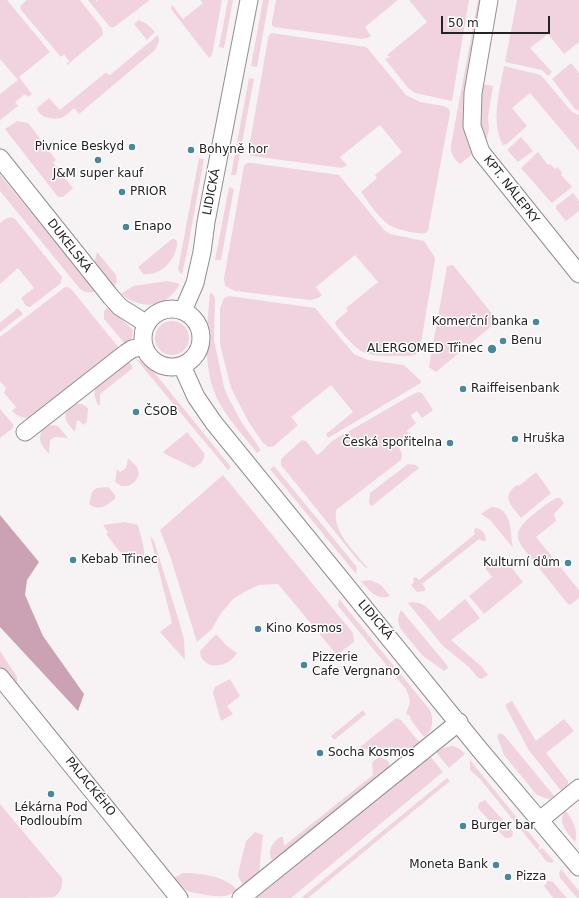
<!DOCTYPE html>
<html>
<head>
<meta charset="utf-8">
<style>
  body { margin:0 }
  #map { position:relative; width:579px; height:898px; overflow:hidden; background:#f7f3f5; font-family:"DejaVu Sans",sans-serif }
  canvas { display:block }
  .scale { position:absolute; left:441px; top:16px; width:109px; height:18px; box-sizing:border-box; border:2px solid #242323; border-top:0; padding-left:5px; font-size:12px; line-height:14px; white-space:nowrap; color:#242323; -webkit-text-stroke:3px #fff; paint-order:stroke }
</style>
</head>
<body>
<div id="map">
<canvas width="579" height="898"></canvas>
<div class="scale">50 m</div>
</div>
<script>
const g = document.querySelector('canvas').getContext('2d');
g.lineJoin = 'round';
function fillPath(path, color) { g.fillStyle = color; g.fill(path, 'evenodd'); }
function trace(path, color, width, dash) { g.strokeStyle = color; g.lineWidth = width; g.lineCap = dash ? 'butt' : 'round'; g.setLineDash(dash || []); g.stroke(path); }
function write(font, color, halo, rows, align = 'center') {
  g.font = font + ' "DejaVu Sans",sans-serif'; g.lineWidth = 3; g.setLineDash([]); g.textBaseline = 'middle'; g.strokeStyle = halo; g.fillStyle = color; for (const [text, x, y, turn = 0] of rows) {
    g.save(); g.translate(x, y); g.rotate((+turn || 0) * Math.PI / 180); g.textAlign = isNaN(turn) ? turn : align; if (halo) g.strokeText(text, 0, 0); g.fillText(text, 0, 0); g.restore();
  }
}
const green = new Path2D(`
  M0 0H7L50 52 19 77 32 94 28 97 25 94 15 102 18 106 0 120V94L18 80 0 59Z
  M27 0H80L102 28 103 35 67 65 66 64 69 61 64 54 61 57 21 10 20 6Z
  M88 0H96V2L98 0H150L113 28 109 26Z
  M200 0H222L212 55 209 58 171 9 172 5 183 19 203 3Z
  M228 0H233L224 48 219 47Z
  M263 0H269L257 67 251 66Z
  M276 0H398L365 27 371 36 368 38 362 39 274 27 272 25V22Z
  M409 0H469L452 101 415 93 408 88 385 59 390 57 387 55 427 22Z
  M478 0H482C478 19 474 38 471 57 465 88 455 125 474 153L460 164C454 159 450 153 451 145Z
  M517 0H579V42L564 54 548 34 530 48 552 72 548 76 542 70 505 62Z
  M139 20 147 24 155 32 147 40 134 24Z
  M272 33 366 47 368 49 406 95 420 102 444 106 449 109 450 113 429 225C429 229 429 231 425 233 420 235 394 229 389 225 378 217 369 203 361 192L377 178 375 175 402 152 380 125 340 157 347 165 342 168 252 156 248 153 268 39 269 35Z
  M158 35 159 41 155 50 79 114 74 108C71 111 66 116 61 118 52 120 39 118 37 108L49 98 60 110 105 73 110 75Z
  M571 63 579 73V111L575 109 552 79Z
  M504 66 541 75 572 112 579 115V151L530 93 512 108 527 126 507 144 503 145C490 121 500 91 504 66Z
  M249 78 254 79 236 175H231Z
  M482 84 493 86 488 117 489 129 486 143 481 126 479 114Z
  M17 121 28 123 32 128 56 160 53 163 59 169 56 172 60 175 62 174 73 188 63 197H58L5 129Z
  M521 137 533 151 518 162 508 151V149Z
  M538 152 548 165 550 164 555 169 558 167 562 173 561 175 572 187 552 203 549 200 521 168Z
  M199 158 204 159 187 252 182 274 180 273 178 269Z
  M247 163H252L339 175 384 230 390 234 424 241 434 256 435 260 420 349 417 354C410 357 403 356 395 356 360 356 360 353 337 327L335 323 336 321 348 311 346 308 378 282 355 255 316 287 322 295 318 298 310 300 235 291 225 286 224 278 244 166Z
  M0 175 94 289 95 291C90 294 84 292 80 289L0 191Z
  M229 187 234 189 221 260H215Z
  M573 193 579 201V211L566 221 556 209V206Z
  M11 217 15 219 62 277 60 284 30 307 26 306 21 298 34 288 18 268 0 284V223L5 219Z
  M172 239H174L177 241C178 258 161 277 143 274L138 267Z
  M97 252 116 275 117 281 114 287 94 264Z
  M453 265 493 315V325L436 372 429 367 447 266Z
  M167 281 180 284C166 308 143 311 121 294L133 286Z
  M65 287H68L72 290 119 348 33 417C24 419 18 417 12 411L16 407 4 393 6 388 0 381V337Z
  M210 293 213 294 215 298 214 340 224 387 227 395 242 423 261 450 257 453C245 437 230 422 220 404 201 370 207 329 210 293Z
  M229 296 315 308 354 354 368 360 404 365 421 381V383L328 438 326 434 353 412 331 385 291 417 298 425 274 446 268 447 263 443 248 421 231 388 220 344V308L224 298Z
  M108 307 132 329C135 337 130 340 125 344L104 319V311Z
  M18 308 23 314 0 332V323Z
  M155 338a17 17 0 1 1 34 0a17 17 0 1 1-34 0Z
  M136 359 142 361 149 366 231 467 228 470Z
  M128 360 133 368 100 394V405H98C95 399 93 393 96 387 99 381 121 365 128 360Z
  M418 392 422 393 433 410 422 418 417 411 411 415V416L416 423 407 431 409 435 399 447 402 454 401 460 336 510C333 533 353 549 366 566L368 567 366 568 356 558 281 465V459L302 440 306 441 317 455 319 454 332 441 413 394Z
  M74 404H82L88 408 87 422 83 425 81 422 77 420 75 432C64 420 61 415 74 404Z
  M0 409 13 424V428L0 438Z
  M50 425 58 426 68 438 55 437 50 440 49 454C42 446 37 441 42 430Z
  M187 432 204 453V458L201 464 200 463 194 468 165 454 163 452Z
  M128 458 137 467 139 474C136 483 130 487 121 486L115 482 117 469 120 472 126 468Z
  M408 464 416 465 419 468 372 506 369 503 370 493Z
  M274 466 356 566 357 568 356 574 270 469Z
  M536 472 551 493 521 518C512 506 500 497 517 485L519 486Z
  M223 475 353 633 354 642 337 655 278 584 259 585 246 591 233 599 221 613 212 629 197 642 170 556 160 530Z
  M108 487 115 495V499C107 505 99 512 89 504L92 492 96 488Z
  M556 498H560L564 503 554 514 556 521 536 537 579 590V598L570 605 567 603 523 548C520 544 517 539 518 533 521 521 545 505 556 498Z
  M491 507C513 507 510 533 513 548L490 520 481 514Z
  M125 522 138 525C140 534 145 547 144 556 144 559 142 562 139 563 129 568 112 541 106 534L108 532 103 525Z
  M475 528C481 528 485 533 486 539L485 541H482L479 539 422 584 425 588V591L417 592 411 585 414 582 413 578 416 577 419 580 475 534 474 531Z
  M150 536 154 541 179 621 184 640 185 660 160 632 172 623Z
  M498 557 504 558 523 582 484 614 469 596 492 577 485 568C487 563 493 559 498 557Z
  M370 580 381 585 390 596C376 601 369 590 361 581Z
  M339 599 430 710C434 720 433 731 424 737L410 719 411 718 408 714 407 716C406 711 407 710 409 706 411 700 408 694 406 689L338 606Z
  M465 599 480 618 451 640 482 667 488 675 482 679 478 678 469 667 443 646 408 603C424 599 430 611 439 621Z
  M401 610 447 665 448 668 444 671 422 655 400 628 398 621 399 614Z
  M216 634 227 646 237 653C231 664 213 671 203 660 201 658 200 654 200 651Z
  M0 651 17 677V683L13 687 0 668Z
  M230 679 240 696 227 706 233 714 221 721 213 693 215 687Z
  M512 701 536 741 564 719 574 731 546 753 568 781V787L562 792 528 749 506 707V704Z
  M363 710 366 714 334 740 331 736Z
  M396 718 401 720 420 743C403 758 379 750 359 748Z
  M500 733 504 735 555 797 548 799 537 795 504 755 497 736Z
  M453 746 460 749 465 754 449 768 436 752 445 747Z
  M430 756 443 772 291 898H256Z
  M379 757C384 759 390 760 389 766L385 770 277 859 275 860 271 859C268 850 272 843 280 837H283L284 846 373 775 372 762Z
  M470 760 540 846 538 848 540 850 542 848 554 861 552 863 547 862 480 779 470 770Z
  M447 778 450 781 308 898H301Z
  M485 800 510 828 513 832 512 837 506 838 504 837 478 808 479 803Z
  M0 804 62 878C63 886 61 893 54 897 48 898 9 898 0 898Z
  M565 810C572 818 579 831 575 842 567 832 557 823 565 810Z
  M255 832 263 835 259 873 243 885 238 876 240 865 246 841Z
  M561 869 579 891V898H577L560 878 559 873Z
  M183 873C200 873 226 876 237 890 227 898 219 897 207 895 189 892 186 893 174 878Z
  M548 881H550L553 882 567 898H553L544 886Z`);
const forest = new Path2D(`
  M0 515 39 562 27 580 25 595 43 636 84 694 78 711 0 627Z`);
const minor = new Path2D(`
  M489 0 473 93 472 126 481 152 579 274
  M0 158 111 297 120 307 147 324
  M143 338a29 29 0 1 1 58 0a29 29 0 1 1-58 0Z
  M183 311 195 283 202 252 206 222 249 0
  M182 366 196 397 214 423 480 750 579 867
  M25 432 126 353 132 349 144 346
  M0 677 179 898
  M540 820 579 788
  M241 898 459 722`);
const markers = [
  [132,147,4,"#47899a"],
  [191,150,4,"#47899a"],
  [98,160,4,"#47899a"],
  [122,192,4,"#47899a"],
  [126,227,4,"#47899a"],
  [536,322,4,"#47899a"],
  [503,341,4,"#47899a"],
  [492,349,5,"#47899a"],
  [463,389,4,"#47899a"],
  [136,412,4,"#47899a"],
  [515,439,4,"#47899a"],
  [450,443,4,"#47899a"],
  [73,560,4,"#47899a"],
  [568,563,4,"#47899a"],
  [258,629,4,"#47899a"],
  [304,665,4,"#47899a"],
  [320,753,4,"#47899a"],
  [51,794,4,"#47899a"],
  [463,826,4,"#47899a"],
  [496,865,4,"#47899a"],
  [508,877,4,"#47899a"]
];
const poiNames = [
  ["Pivnice Beskyd",124,147,"right"],
  ["Bohyně hor",199,150],
  ["J&M super kauf",98,174,"center"],
  ["PRIOR",130,192],
  ["Enapo",134,227],
  ["Komerční banka",528,322,"right"],
  ["Benu",511,341],
  ["ALERGOMED Třinec",483,349,"right"],
  ["Raiffeisenbank",471,389],
  ["ČSOB",144,412],
  ["Hruška",523,439],
  ["Česká spořitelna",442,443,"right"],
  ["Kebab Třinec",81,560],
  ["Kulturní dům",560,563,"right"],
  ["Kino Kosmos",266,629],
  ["Pizzerie",312,658],
  ["Cafe Vergnano",312,672],
  ["Socha Kosmos",328,753],
  ["Lékárna Pod",51,808,"center"],
  ["Podloubím",51,822,"center"],
  ["Burger bar",471,826],
  ["Moneta Bank",488,865,"right"],
  ["Pizza",516,877]
];
const streetNames = [
  ["KPT. NÁLEPKY",511,190,52],
  ["LIDICKÁ",212,192,-79],
  ["DUKELSKÁ",69,246,52],
  ["LIDICKÁ",375,620,50],
  ["PALACKÉHO",90,787,51]
];
fillPath(green, '#f0d3df');
fillPath(forest, '#cba2b4');
trace(minor, '#938e90', 19);
trace(minor, '#fff', 17);
for (const [x, y, r, color] of markers) { const dot = new Path2D(); dot.arc(x, y, r, 0, 2 * Math.PI); g.fillStyle = color; g.fill(dot); trace(dot, '#fff', 1.5); }
write('12px', '#242323', '#fff', poiNames, 'left');
write('12px', '#242323', '#fff', streetNames);
</script>
</body>
</html>
